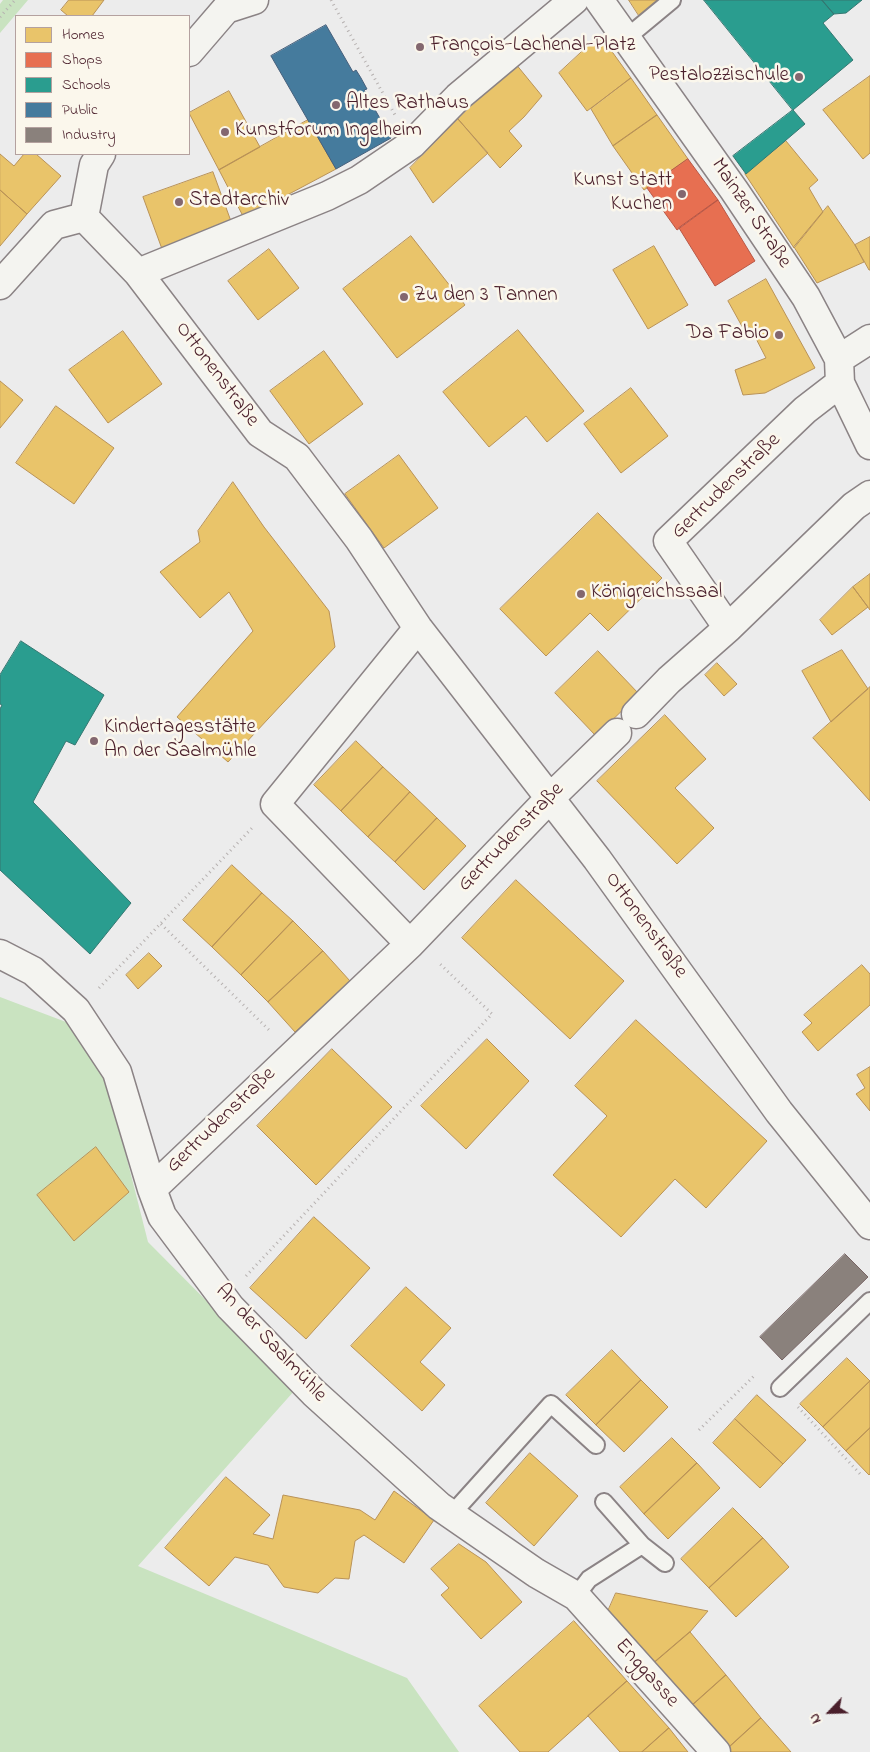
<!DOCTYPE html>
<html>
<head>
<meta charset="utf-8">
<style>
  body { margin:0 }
  #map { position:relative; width:870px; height:1752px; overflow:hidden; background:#ececec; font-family:"Indie Flower",sans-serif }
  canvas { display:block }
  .legend { position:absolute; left:15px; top:15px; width:175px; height:140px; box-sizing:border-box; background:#fbf7ec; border:1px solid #b4a19f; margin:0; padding:6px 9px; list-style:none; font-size:15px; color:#4a1f2b }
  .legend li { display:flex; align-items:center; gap:10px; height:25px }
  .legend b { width:25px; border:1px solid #b4a19f }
  .north { position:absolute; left:805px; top:1687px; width:50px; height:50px; -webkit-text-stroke:4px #fbf7ec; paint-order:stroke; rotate:246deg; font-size:14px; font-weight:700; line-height:20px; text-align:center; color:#4a1f2b }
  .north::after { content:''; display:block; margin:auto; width:18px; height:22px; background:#4a1f2b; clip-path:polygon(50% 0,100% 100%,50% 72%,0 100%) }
</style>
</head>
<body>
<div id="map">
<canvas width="870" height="1752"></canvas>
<ul class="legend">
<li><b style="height:14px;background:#e9c46a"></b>Homes</li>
<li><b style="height:14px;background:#e76f51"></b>Shops</li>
<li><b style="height:14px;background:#2a9d8f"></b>Schools</li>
<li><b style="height:14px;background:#457b9d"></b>Public</li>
<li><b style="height:14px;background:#8a817c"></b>Industry</li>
</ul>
<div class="north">N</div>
</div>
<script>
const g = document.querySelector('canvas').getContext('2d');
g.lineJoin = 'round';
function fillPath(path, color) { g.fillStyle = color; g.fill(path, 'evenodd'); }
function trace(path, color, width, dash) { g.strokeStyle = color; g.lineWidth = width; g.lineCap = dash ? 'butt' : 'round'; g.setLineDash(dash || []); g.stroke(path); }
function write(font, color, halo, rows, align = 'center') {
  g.font = font + ' "Indie Flower",sans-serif'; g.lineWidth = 5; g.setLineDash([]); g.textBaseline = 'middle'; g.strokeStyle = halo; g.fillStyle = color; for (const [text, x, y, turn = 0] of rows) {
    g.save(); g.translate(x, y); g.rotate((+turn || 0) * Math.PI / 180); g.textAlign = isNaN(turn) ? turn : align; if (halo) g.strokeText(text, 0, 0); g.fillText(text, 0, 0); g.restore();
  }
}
const green = new Path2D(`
  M3 0H28L0 33V4Z
  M0 997 95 1033 148 1242 295 1390 138 1566 407 1678 459 1752H0Z`);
const homes = new Path2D(`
  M69 0H104L92 16H68L61 10Z
  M629 0H659L640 17Z
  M600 35 631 78 587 111 559 73Z
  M515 63 542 96 524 117 509 131 522 146 500 168 458 119Z
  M870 76V153L863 159 823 110Z
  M631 78 657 115 613 146 591 109Z
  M229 91 260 147 219 170 189 113Z
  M657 115 688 159 644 190 613 146Z
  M458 119 488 153 433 203 410 168Z
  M308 120 336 169 244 218 219 170Z
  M786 141 818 180 809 188 823 212 794 248 745 174Z
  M0 154 14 166 24 154H36L61 176 27 214 0 190Z
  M213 172 232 224 162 249 143 197Z
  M0 190 27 214 0 246Z
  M828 206 855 245 864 262 817 283 794 247Z
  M411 236 465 305 397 358 343 289Z
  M870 237V270H869L855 245Z
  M654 246 688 305 648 329 613 270Z
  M269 249 299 288 258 320 228 281Z
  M766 279 815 368 765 393 743 395 735 370 766 358 750 327 744 330 728 301Z
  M518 330 584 411 547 442 526 416 489 447 443 392Z
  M123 331 162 384 108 423 69 370Z
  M324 351 363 404 309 444 270 391Z
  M0 381 23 400 0 428Z
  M631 388 668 436 621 473 584 424Z
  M56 406 114 448 74 504 16 463Z
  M399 455 438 508 384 548 345 494Z
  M233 482 264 527 329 611 335 647 228 762 177 717 253 631 229 592 200 618 160 572 200 542 198 531Z
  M598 513 662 578 608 631 590 613 546 656 500 609Z
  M870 574V610L853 587Z
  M853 587 868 607 832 635 820 620Z
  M842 650 868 689 831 722 802 671Z
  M598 651 639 694 596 736 555 693Z
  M717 663 737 684 724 696 705 675Z
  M870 687V801L813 738Z
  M665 715 706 759 675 788 714 828 677 864 597 781Z
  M356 741 383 767 341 811 314 785Z
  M383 767 410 792 368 837 341 811Z
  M410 792 437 818 395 862 368 837Z
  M437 818 466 846 424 890 395 862Z
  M232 865 262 893 212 947 183 920Z
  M516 880 624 981 570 1039 462 938Z
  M262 893 293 921 241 975 212 947Z
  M293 921 323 951 268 1002 241 975Z
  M323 951 350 981 295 1032 268 1002Z
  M149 953 162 966 138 989 126 975Z
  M862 965 870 974V1005L818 1051 802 1032 812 1023 804 1015Z
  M636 1020 767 1141 706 1208 675 1179 621 1237 553 1175 607 1116 575 1086Z
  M487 1039 529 1081 466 1149 421 1106Z
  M332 1049 392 1107 316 1185 257 1126Z
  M870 1067V1111L856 1094 865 1088 857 1075Z
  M96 1147 129 1192 74 1241 37 1195Z
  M314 1217 370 1268 306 1339 250 1288Z
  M406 1287 451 1328 420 1362 445 1385 422 1411 351 1346Z
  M612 1350 641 1380 596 1425 566 1395Z
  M847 1358 870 1381 823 1427 800 1404Z
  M641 1380 668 1407 624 1452 596 1425Z
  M870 1381V1428L846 1451 823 1427Z
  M757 1395 806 1440 783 1464 735 1419Z
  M735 1419 783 1464 760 1488 713 1443Z
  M870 1428V1474L869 1475 846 1451Z
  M672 1438 697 1463 644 1514 620 1487Z
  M530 1453 578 1496 534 1546 486 1503Z
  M697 1463 720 1488 668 1539 644 1514Z
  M226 1477 270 1515 253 1534 273 1539 283 1495 360 1510 375 1520 394 1491 434 1520 404 1563 364 1535 355 1541 349 1579 335 1578 318 1593 284 1587 268 1565 235 1557 209 1586 165 1548Z
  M733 1508 763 1538 709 1588 681 1559Z
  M763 1538 789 1567 736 1617 709 1588Z
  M459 1544 486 1562 522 1602 481 1639 441 1595 449 1588 431 1569Z
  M616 1593 708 1611 690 1632 649 1667 608 1611Z
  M574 1621 627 1681 548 1752H520L479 1706Z
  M690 1632 726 1675 688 1709 649 1667Z
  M726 1675 761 1718 726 1750 688 1709Z
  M627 1681 669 1728 642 1752H620L588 1716Z
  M761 1718 791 1752H728L726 1750Z
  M669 1728 688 1752H642Z`);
const shops = new Path2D(`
  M688 159 718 200 677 230 647 188Z
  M718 200 755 261 715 286 679 228Z`);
const schools = new Path2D(`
  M704 0H822L834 14 823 23 853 60 793 110Z
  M822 0H862L846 13 834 14Z
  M793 110 805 124 746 174 733 156Z
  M21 641 104 695 75 745 66 741 33 802 131 903 90 954 0 870V709L2 705 0 704V675Z`);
const public = new Path2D(`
  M326 25 353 72 356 70 361 78 367 89 364 90 391 138 336 169 271 56Z`);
const industry = new Path2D(`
  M845 1254 868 1277 782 1360 760 1337Z`);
const path = new Path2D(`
  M331 0 395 115
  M0 17 15 0
  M161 924 271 1032
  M99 988 252 828
  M246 1276 492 1014 439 963
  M798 1407 862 1476
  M699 1430 755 1375`);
const lane = new Path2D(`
  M625 39 672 0
  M780 1388 870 1301
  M451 1515 551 1404 596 1445
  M642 1545 665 1563
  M576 1596 589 1579 642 1545 604 1502`);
const street = new Path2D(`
  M599 0 734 190 806 297 839 359 840 383 870 445
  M226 9 254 0
  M189 52 226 9
  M84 217 138 273 260 433 297 457 359 539 418 628 597 859 779 1112 870 1225
  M84 217 94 165 101 154
  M138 273 327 196 359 180 412 144 458 97 574 0
  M0 285 54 225 84 217
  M839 359 870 339
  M728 628 668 541 805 410 840 383
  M636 714 669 680 728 628 854 506 870 495
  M410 944 275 804 418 628
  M0 954 33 971 76 1010 117 1072 152 1189 162 1216 230 1307 314 1393 439 1506 536 1573 576 1596 716 1752
  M152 1189 410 944 550 798 617 733`);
const markers = [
  [420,47,5,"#83676f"],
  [799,77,5,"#83676f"],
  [336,105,5,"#83676f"],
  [225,132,5,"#83676f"],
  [682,194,5,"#83676f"],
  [179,202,5,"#83676f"],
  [404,297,5,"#83676f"],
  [779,335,5,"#83676f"],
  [581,594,5,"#83676f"],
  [94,741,5,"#83676f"]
];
const poiNames = [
  ["François-Lachenal-Platz",430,47],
  ["Pestalozzischule",789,77,"right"],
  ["Altes Rathaus",346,105],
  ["Kunstforum Ingelheim",235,132],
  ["Kunst statt",672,182,"right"],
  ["Kuchen",672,206,"right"],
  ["Stadtarchiv",189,202],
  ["Zu den 3 Tannen",414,297],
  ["Da Fabio",769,335,"right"],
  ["Königreichssaal",591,594],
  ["Kindertagesstätte",104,729],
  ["An der Saalmühle",104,753]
];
const streetNames = [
  ["Mainzer Straße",750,214,56],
  ["Ottonenstraße",216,375,53],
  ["Gertrudenstraße",727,487,-44],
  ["Gertrudenstraße",512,838,-46],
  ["Ottonenstraße",645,926,54],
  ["Gertrudenstraße",222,1121,-44],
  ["An der Saalmühle",270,1344,47],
  ["Enggasse",646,1674,48]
];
fillPath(green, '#c9e3c0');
fillPath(homes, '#e9c46a');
trace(homes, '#b99257', 1);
fillPath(shops, '#e76f51');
trace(shops, '#b85746', 1);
fillPath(schools, '#2a9d8f');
trace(schools, '#347771', 1);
fillPath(public, '#457b9d');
trace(public, '#465f7b', 1);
fillPath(industry, '#8a817c');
trace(industry, '#776464', 1);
trace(lane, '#8b8385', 20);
trace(street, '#8b8385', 31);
trace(path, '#b6b1b0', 3, [1, 4]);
trace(lane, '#f4f4f0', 16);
trace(street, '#f4f4f0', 28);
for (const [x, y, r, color] of markers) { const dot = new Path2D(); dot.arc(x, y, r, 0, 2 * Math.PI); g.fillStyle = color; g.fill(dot); trace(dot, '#fbf7ec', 2); }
write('21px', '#4a1f2b', '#fbf7ec', poiNames, 'left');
write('21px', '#4a1f2b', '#fbf7ec', streetNames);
</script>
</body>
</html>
